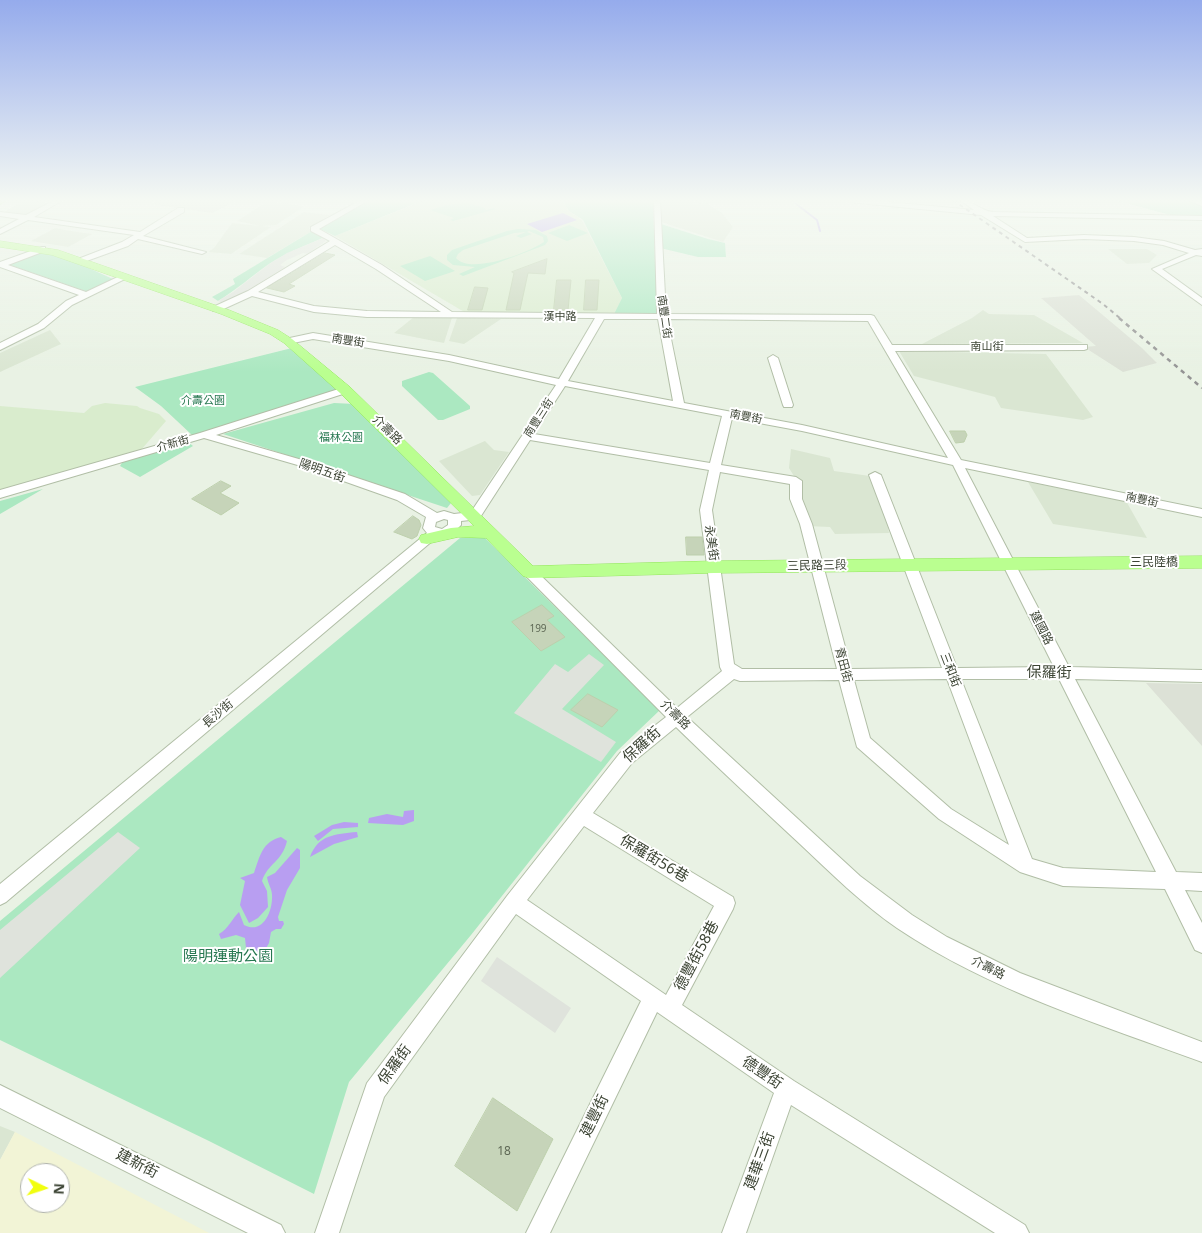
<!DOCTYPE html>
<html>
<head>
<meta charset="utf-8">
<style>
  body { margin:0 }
  #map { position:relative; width:1202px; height:1233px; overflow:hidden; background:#e9f2e4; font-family:"Noto Sans",sans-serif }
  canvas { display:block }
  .north { position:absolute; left:20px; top:1163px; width:50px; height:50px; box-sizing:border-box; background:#fff; border:1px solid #b1b4ae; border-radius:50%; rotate:94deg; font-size:14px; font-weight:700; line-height:20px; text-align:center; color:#3c4434 }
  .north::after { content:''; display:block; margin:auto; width:18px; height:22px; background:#f1fe0f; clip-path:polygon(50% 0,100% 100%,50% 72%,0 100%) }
</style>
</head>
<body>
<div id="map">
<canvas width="1202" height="1233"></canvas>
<div class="north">N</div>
</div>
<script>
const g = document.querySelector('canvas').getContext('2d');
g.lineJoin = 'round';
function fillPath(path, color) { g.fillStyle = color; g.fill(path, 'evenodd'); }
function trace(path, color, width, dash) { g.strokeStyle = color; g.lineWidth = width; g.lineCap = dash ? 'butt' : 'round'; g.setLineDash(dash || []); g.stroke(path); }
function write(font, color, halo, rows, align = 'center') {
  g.font = font + ' "Noto Sans","Noto Sans TC",sans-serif'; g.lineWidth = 4; g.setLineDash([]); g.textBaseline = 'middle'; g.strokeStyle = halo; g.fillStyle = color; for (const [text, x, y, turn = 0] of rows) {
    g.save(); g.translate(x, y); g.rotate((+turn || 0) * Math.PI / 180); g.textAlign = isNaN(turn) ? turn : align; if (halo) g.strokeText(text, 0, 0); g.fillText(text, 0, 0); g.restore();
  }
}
const residential = new Path2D(`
  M25 200 52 203 27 216 2 213Z
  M659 200H695L693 205 705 202 722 213 733 227 723 242 661 222Z
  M268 201 305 206 276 225 262 226 271 227 231 254 208 252 214 248 232 223 260 226 237 221Z
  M304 212 330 215 309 228 312 231 267 258 239 254Z
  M55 228 65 230 92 234 68 247 31 241Z
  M1108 249H1147L1157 255 1149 263 1127 264Z
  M983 310 989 314 1034 315 1083 343 922 344 972 318Z
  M414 317 452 318 444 343 394 333Z
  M457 318 501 319 464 344 449 341Z
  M50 330 61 344 0 372V353Z
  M899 351 1046 354 1093 417 1083 420 1001 408 995 397 914 376Z
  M485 441 494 450 509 452 480 495 472 496 439 461Z
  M791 449 830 458 834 471 870 476 887 522 889 533 835 534 830 527 807 526 797 481 789 468Z
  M1028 482 1126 501 1147 538 1053 524Z
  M0 1126 15 1132 0 1160Z`);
const industrial = new Path2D(`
  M158 200H239L212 213 150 204Z
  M1079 295 1142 348 1157 363 1123 372 1084 347 1096 346 1041 298Z
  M1146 683 1202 684V746Z`);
const education = new Path2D(`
  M425 200H562L569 211 582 220 622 298 614 314 466 313 335 236Z
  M105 403 137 406 140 408 159 414 166 421 141 450 0 491V406L84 413 92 406Z`);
const medical = new Path2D(`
  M15 1132 209 1233H0V1160ZM30 1173H60V1203H30Z`);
const green = new Path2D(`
  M370 200H424L335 236 320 229Z
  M562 200H653L655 265 659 315 614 314 622 298 583 220 569 211Z
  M1114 200H1185L1202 206V217L1174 216Z
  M468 203 485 208 486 210 494 208 496 209 453 221 450 220 454 218 430 210 447 205Z
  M661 224 708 239 725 243 726 257H698L660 248Z
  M569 225 588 233 567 241 548 233Z
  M518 229 536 230 547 236 548 241 545 245 463 276 459 274 475 267 453 265 447 260V255L452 250 507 231ZM529 231 543 237 544 242C528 253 470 275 456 258L458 254 463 250 514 233 526 232 516 236 521 238 532 234 527 232Z
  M312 231 323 238C304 246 286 253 269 264 252 276 236 290 218 301L212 297 235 284 233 279Z
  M41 251 80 264 115 280 88 292 7 264Z
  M430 256 455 271 425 281 400 266Z
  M292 348 343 392 192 435 161 406 135 387Z
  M429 372 433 373 470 406V409L443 420H438L402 386V381Z
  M334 403 355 404 455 498 447 508 223 434Z
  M188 442 193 446 140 477 120 466 123 461Z
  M43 489 0 514V501Z
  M483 536 660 710 617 751 471 935 349 1082 314 1194 209 1141 0 1040V921L460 538Z`);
const parking = new Path2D(`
  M323 238 326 241 307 254 303 253 287 260 280 265 285 267 244 293 223 303 218 301 233 292 269 264 287 253Z
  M589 654 604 665 562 709 616 742 601 762 514 713 555 664 568 672Z
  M118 832 140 848 0 978V930Z
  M497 957 571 1008 555 1033 481 981Z`);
const water = new Path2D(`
  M563 213 577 220 542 232 527 224Z
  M414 810V821L403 825 368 823 369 818 387 814 403 817 404 811Z
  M344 822 358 823V827L333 829 318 841 314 836 332 825Z
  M357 832 358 837 334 844 310 857C318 835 335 834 357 832Z
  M281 837 287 841C282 862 268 863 262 881L267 891 268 907 258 918 249 923 240 905 245 881 240 878 254 873C260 856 262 842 281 837Z
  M297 848 300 850V868L287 890 278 917 279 921H283L284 924 281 929H276L271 932 269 943 259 961 251 960 246 948 245 938 236 935 221 939 219 934C229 928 231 920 239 912L244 925C263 935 273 911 272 895 272 889 268 884 267 877L275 873Z`);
const stream = new Path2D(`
  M791 200 817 220 820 231
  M565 202 575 200`);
const building = new Path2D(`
  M325 253 335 255 289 284 295 286 284 292 267 288Z
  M547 259 545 274 528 273 520 310H506L514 273 512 272Z
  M557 280H571L568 310H554Z
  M586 280H599L597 310H584Z
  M475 287 488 288 482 310H468Z
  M950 431H965L967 435 964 442 956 443Z
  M221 481 231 486 220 493 239 503 221 515 192 499Z
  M413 516 419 520 421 525 417 536 412 539 394 532Z
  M686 537H702L704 555H687Z
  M542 605 554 616 547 620 565 637 541 651 512 622Z
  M588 694 618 710 602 727 571 710Z
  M493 1098 553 1139 517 1211 455 1166Z`);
const minor = new Path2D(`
  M55 200H63L34 217 140 232 178 208H184V212L143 236 206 252 202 254 138 239 128 246 81 263 77 261 78 259 122 242 134 235 28 220 0 234V229L19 219 0 216V212L26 215Z
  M361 200H369L319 229 382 265 452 312 657 314 654 200H660L666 314 871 315 874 316 892 345H1087V349L1084 350 895 351 961 460 1202 509V517L965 468 1069 667 1202 670V682L1075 679 1176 872 1202 873V891L1185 890 1202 923V953L1195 950 1165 889 1063 886 1020 872 939 819 857 747 839 680 740 681 734 679 687 717 860 876 912 915 947 937 1020 973 1202 1042V1062C1099 1024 989 990 897 928 862 904 831 873 800 844 758 805 716 766 676 727L632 763 593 813 733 897 735 903 733 909 682 1005 794 1081 1025 1225 1029 1233H995L791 1105 746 1233H722L774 1093 657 1012 550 1233H526L641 1001 516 914 384 1097 339 1233H315L367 1083 507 896 620 753 666 717 522 572 524 569H534L677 708 722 671 720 667 700 510 709 470 530 440 479 519 461 521V525L453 533 437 537 6 902 0 905V884L427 533 423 528 426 517 397 500 301 466 204 438 0 498V490L200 433 345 387 350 390 349 392 216 435 309 462 405 494 437 513 444 511 454 514 471 512 556 385 449 361 313 339 288 344 283 341 285 339 313 333 449 355 559 379 595 318 367 317 314 312 252 296 219 311H213V307L248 291 330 241 311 231V227ZM335 245 376 269 441 312 367 311 314 306 258 292ZM604 319H658L673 401 568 381ZM667 319 868 321 948 458 802 425 684 403ZM565 386 722 416 710 463 534 434ZM732 418 802 431 953 465 1054 667 957 668 881 475 875 472 869 475 942 668 851 669 812 524 802 499V481L796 477 721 465ZM720 472 790 484V499L800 524 837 669H742L734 664 712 510ZM444 519 448 520V525L442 529 435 527 436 522ZM947 679 1009 845 951 809 870 738 854 680ZM961 679H1059L1156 872 1063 868 1032 859ZM584 826 714 906 666 995 527 900Z
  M845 200H867L974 210 960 200C972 199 980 211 993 212L1202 216V220L993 216 1027 238 1084 235 1134 237 1164 241 1195 250 1202 249V256L1196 255 1162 269 1202 298V305L1152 269 1189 253 1163 245 1134 241 1084 239 1025 242 981 215 848 202Z
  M1190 200 1202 201V206L1191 201Z
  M42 247H45V251L8 265 86 292 122 275 129 277 72 305 44 328 0 350V343L38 324 66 301 79 295 0 267V262Z
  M773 355 778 358 793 405 792 407H784L783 405 768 358Z
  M0 1085 281 1225 285 1233H248L0 1108Z`);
const major = new Path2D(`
  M0 241 58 250 229 310 278 330 292 339 350 387 533 566 714 561 1202 556V568L714 573 529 578 523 576 486 538 458 537 427 544 421 543 419 539 421 535 451 528 474 526 340 393 284 343 270 334 221 314 52 255 0 247Z`);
const highway = new Path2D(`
  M0 200H7L0 204Z`);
const railFar1 = new Path2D(`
  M953 200 1103 304 1121 319`);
const rail = new Path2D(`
  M1119 318 1202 388`);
const numberNames = [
  ["199",538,629]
];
const farStreetnames = [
  ["漢中路",560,317],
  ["南豐二街",664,317,82],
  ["南豐街",348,341,9],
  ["南山街",987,347],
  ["南豐街",746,417,11],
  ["南豐三街",539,418,-57],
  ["介新街",173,444,-16],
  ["南豐街",1142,500,12]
];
const farParknames = [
  ["介壽公園",203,401],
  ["福林公園",341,438]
];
const streetNames = [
  ["介壽路",387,430,44],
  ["陽明五街",322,471,19],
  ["永美街",711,543,82],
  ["三民陸橋",1154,563],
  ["三民路三段",817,566,-1],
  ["建國路",1041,628,63],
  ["青田街",843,665,75],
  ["三和街",950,670,69],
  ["長沙街",218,714,-40],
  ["介壽路",675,715,44],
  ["介壽路",988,968,27]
];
const nearNumbernames = [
  ["18",504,1152]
];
const nearStreetnames = [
  ["保羅街",1049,673,1],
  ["保羅街",642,745,-42],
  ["保羅街56巷",654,859,31],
  ["德豐街58巷",697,956,-62],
  ["保羅街",395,1065,-54],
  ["德豐街",762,1073,34],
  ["建豐街",595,1116,-64],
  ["建華三街",760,1161,-70],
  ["建新街",137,1164,27]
];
const nearParknames = [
  ["陽明運動公園",228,957]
];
fillPath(residential, '#dae6d2');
fillPath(industrial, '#dce1d6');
fillPath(education, '#d9eccd');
fillPath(medical, '#f2f4d6');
fillPath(green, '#abe8c1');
fillPath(parking, '#dfe3dc');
fillPath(water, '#b89ef1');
trace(stream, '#b89ef1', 2);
fillPath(building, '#c6d4b9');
trace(building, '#bdcfac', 1);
trace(minor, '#b1bea6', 2);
trace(major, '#94e55e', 1);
trace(highway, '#82e030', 2);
fillPath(minor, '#fff');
fillPath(major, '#baff90');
fillPath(highway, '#a5ff62');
trace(railFar1, '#949494', 2, [4, 4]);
trace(rail, '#949494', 2.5, [4.5, 4.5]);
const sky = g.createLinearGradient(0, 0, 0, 372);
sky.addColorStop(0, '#95abec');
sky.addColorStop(0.54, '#f5f9f3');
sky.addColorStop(1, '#f5f9f300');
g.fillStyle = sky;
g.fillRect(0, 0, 1202, 372);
write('10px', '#5e6855', null, numberNames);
write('11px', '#3c4434', '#fff', farStreetnames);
write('11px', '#267750', '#fff', farParknames);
write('12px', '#3c4434', '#fff', streetNames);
write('12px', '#5e6855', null, nearNumbernames);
write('15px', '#3c4434', '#fff', nearStreetnames);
write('15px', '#267750', '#fff', nearParknames);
</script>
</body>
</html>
